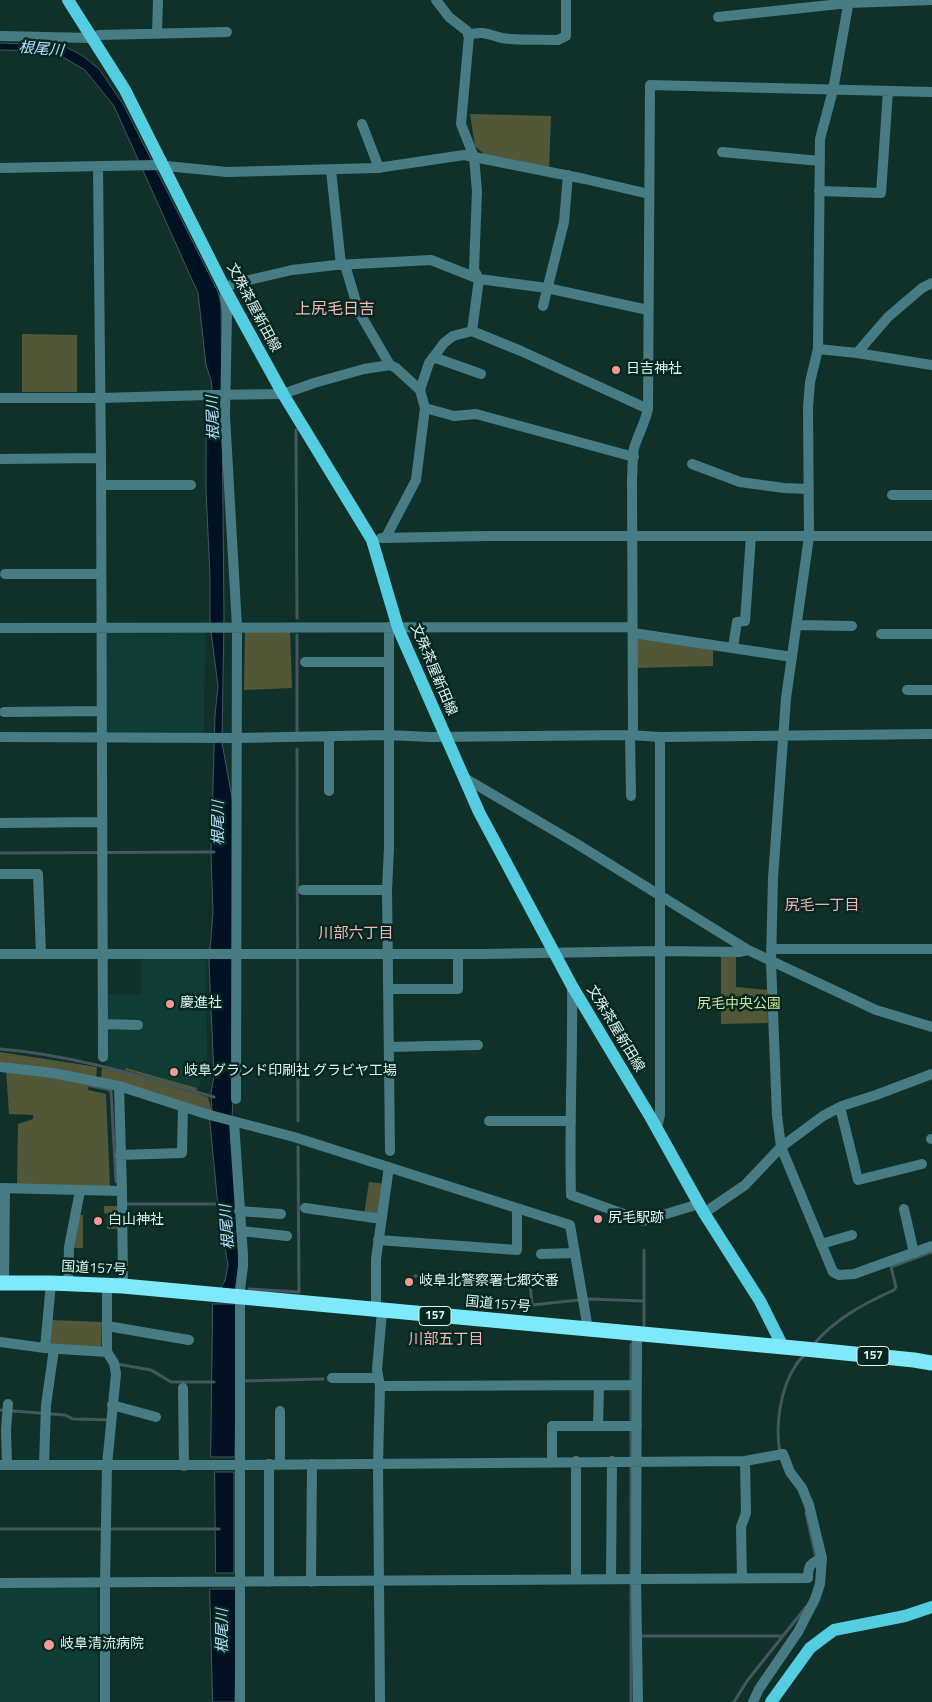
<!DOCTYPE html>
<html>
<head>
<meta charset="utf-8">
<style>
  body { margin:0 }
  canvas { display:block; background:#10312a }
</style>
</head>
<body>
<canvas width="932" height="1702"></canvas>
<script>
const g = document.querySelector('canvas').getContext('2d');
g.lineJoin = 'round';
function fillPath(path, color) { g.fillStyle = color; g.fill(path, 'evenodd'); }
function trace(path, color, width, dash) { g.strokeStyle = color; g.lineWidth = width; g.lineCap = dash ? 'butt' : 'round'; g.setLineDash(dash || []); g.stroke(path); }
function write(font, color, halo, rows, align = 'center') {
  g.font = font + ' "Titillium Web","Noto Sans JP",sans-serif'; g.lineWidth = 5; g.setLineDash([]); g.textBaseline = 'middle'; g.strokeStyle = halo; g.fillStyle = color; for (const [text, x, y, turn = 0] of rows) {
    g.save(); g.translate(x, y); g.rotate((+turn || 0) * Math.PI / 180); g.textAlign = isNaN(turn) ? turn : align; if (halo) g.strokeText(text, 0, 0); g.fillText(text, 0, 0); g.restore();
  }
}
const built = new Path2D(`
  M104 633H205L204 733H104Z
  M141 958 205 959 207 1062 197 1092 105 1066 107 1046V994L141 995Z
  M0 1587 97 1588 98 1702H0Z`);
const green = new Path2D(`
  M470 114 551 116 549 169 486 156 475 146Z
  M22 334 77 335V392H22Z
  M290 631 292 688 244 690 245 632Z
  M638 638 700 647 713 650V666L636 668V641Z
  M721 955H736V987L767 990 768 1023 721 1024Z
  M0 1052 97 1067 96 1078 0 1066Z
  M102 1068 119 1071 208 1097 212 1112 101 1079Z
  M126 1068 197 1088 196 1091 125 1070Z
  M6 1069 88 1081V1090L106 1094 110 1188 17 1186 18 1124 33 1119V1115L9 1114Z
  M369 1182 386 1184 382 1218 364 1215Z
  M104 1206H118V1229H107V1214L104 1213Z
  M77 1215H83V1248H71Z
  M51 1320 102 1322 101 1348 49 1345Z`);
const water = new Path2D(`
  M0 43 64 46 83 56 99 69 123 104 218 292 221 304 224 617 222 743 233 803V1098L232 1117 212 1112 211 1092 214 1077 209 962 213 913 211 855 215 715 218 686 210 623V576L206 490V419L214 405 211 380 206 365 198 293 114 106 85 70 52 51 0 50Z
  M210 1119 230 1124 241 1254 237 1290 220 1289 225 1281 228 1265 218 1206Z
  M213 1304H237L235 1457H211Z
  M215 1472H234V1573H216Z
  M210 1589H237L235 1702H213Z`);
const stream = new Path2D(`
  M296 430 297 618
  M297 635V731
  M297 749 298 1121
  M0 853 214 852
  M0 1049C73 1055 144 1077 214 1097
  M86 1085 107 1089 111 1091 116 1182
  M126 1204H220
  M644 1250V1329
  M415 1276 487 1275V1284L530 1283 532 1305 588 1299 644 1301
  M249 1289 299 1292 298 1147
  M813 1345C835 1319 863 1304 894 1290L896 1287 891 1267 932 1252
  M117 1364 151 1370 171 1382H214
  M243 1381 323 1379
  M0 1410 65 1415 73 1419 111 1420
  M780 1453C775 1426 780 1388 796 1365 798 1361 803 1357 806 1353
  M806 1513 816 1558
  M0 1529H219
  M638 1636H782
  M631 1702V1345L635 1340
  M734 1702 747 1681 806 1607`);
const minor = new Path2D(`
  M849 0 833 90 820 139 818 349 810 382 808 407 809 537 786 698 773 878 771 962 777 1115 781 1147 833 1272 839 1275 854 1274 932 1246
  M718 17 849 3 932 0
  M157 33 158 0
  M468 35C484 30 488 35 502 38 518 41 542 39 558 40L566 36V0
  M0 36 91 38 99 35 227 32
  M362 124 379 168
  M722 152 820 161
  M98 167 101 458 103 1057
  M0 168 156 165 227 172 377 168 464 155 585 179 649 194
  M331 170 341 265
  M819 191 881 193 888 91
  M345 265 359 312 390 365
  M543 306 564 222 568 175
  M472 331 521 351 648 409
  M818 349 857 353 932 365
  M857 353 888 317 922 288 932 283
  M433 357 481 374
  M0 398H100L208 395 283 394 314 383 364 369 390 365 396 368 420 390
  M425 408 454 416 476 414 634 457
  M1 459 101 458
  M692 464 740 482 784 488 809 489
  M101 485H191
  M892 495H932
  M386 537 416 480 425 408 420 390 429 363 444 343 453 336 472 331 479 279 474 270 477 191 474 157 461 124 469 36 467 31 449 17 436 0
  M381 538 486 536H932
  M5 574H101
  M797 625 852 626
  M389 627V848L387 890 390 1151
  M0 628 632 627
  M633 633 792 657
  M881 634H932
  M733 647 737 622 745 621 751 536
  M305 662H389
  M907 690H932
  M4 712 101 711
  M630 735 631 796
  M633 735 632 478C633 468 632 457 634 448 638 435 645 423 648 409L650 85 932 92
  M0 737 237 738 388 735 430 737 630 735 660 737 932 734
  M463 777 577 844 748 950 876 1010 932 1027
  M329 791V737
  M0 823 102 822
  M0 874H38L41 954
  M303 890H387
  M771 949H932
  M0 954H482L659 951 739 952 748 950
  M572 986C573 1055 569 1125 571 1195L643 1221 699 1204
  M389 989H458V954
  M104 1024 138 1025
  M389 1047 478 1045
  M0 1067 53 1073 119 1086 206 1114 294 1137 570 1225 588 1329
  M119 1086 122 1191 123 1286
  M236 1099 237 627 225 416 227 314 224 287 249 280 292 270 336 265 431 260 479 279 547 288 648 310
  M840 1107 858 1180 922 1164
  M489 1121H571
  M234 1122 243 1255V1266L240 1290V1702
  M657 1127 660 1115V737
  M931 1139H932
  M120 1155 182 1153 183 1107
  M0 1188 122 1191
  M305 1208 382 1219
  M904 1209 914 1253
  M239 1211 281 1214
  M704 1213 745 1185 781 1147 823 1116 842 1106 876 1095 932 1074
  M241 1231 287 1236
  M378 1240 517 1250V1209
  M821 1244 852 1235
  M541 1254 575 1253
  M4 1283 5 1189
  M68 1284 69 1247 80 1191
  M376 1311V1259L389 1167
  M107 1326 189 1340
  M637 1335 636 1578 638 1702
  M0 1342 45 1348 107 1352
  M45 1348 51 1283
  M332 1378H378
  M380 1386 636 1385
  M183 1388 184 1466
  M112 1405 156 1417
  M598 1426 599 1386
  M552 1461V1426H637
  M576 1461V1579
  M280 1464V1411
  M0 1465H213
  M7 1465 6 1430 8 1404
  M44 1465 46 1405 54 1349
  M242 1465 745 1461 783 1454 790 1472 802 1488 809 1505 822 1558 820 1584 815 1599 798 1632 759 1689 753 1702
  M742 1578 741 1527 746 1513 745 1461
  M611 1579 612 1461
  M269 1582V1464
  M311 1582 312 1464
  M0 1583 808 1578C808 1565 810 1564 822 1558
  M105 1702V1583L107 1465 116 1374 114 1363 107 1352V1286
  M380 1702 378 1464 380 1386 377 1370 382 1311`);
const major = new Path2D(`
  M68 0 125 90 224 287 283 394 372 540 398 628 479 812 572 986 651 1118 704 1213 760 1301 783 1347
  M771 1702 810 1648 834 1630 905 1616 932 1607`);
const highway = new Path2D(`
  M0 1283H51L123 1286 805 1349 914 1360 932 1363`);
const minorBridge = new Path2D(`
  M213 1465H242`);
const markers = [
  [616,370,5,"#f59b97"],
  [170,1004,5,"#f59b97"],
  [174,1072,5,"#f59b97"],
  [598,1219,5,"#f59b97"],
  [98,1221,5,"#f59b97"],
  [409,1282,5,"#f59b97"],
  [49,1645,6,"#f59b97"]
];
const shields = [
  [435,1316,32],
  [873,1356,32]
];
const shieldNames = [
  ["157",435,1316],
  ["157",873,1356]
];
const streetNames = [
  ["文殊茶屋新田線",253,308,62],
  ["文殊茶屋新田線",433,670,67],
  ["文殊茶屋新田線",615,1029,59],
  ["国道157号",94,1269,3],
  ["国道157号",498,1305,5]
];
const poiNames = [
  ["日吉神社",626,370],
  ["慶進社",180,1004],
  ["岐阜グランド印刷社 グラビヤ工場",184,1072],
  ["尻毛駅跡",608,1219],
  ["白山神社",108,1221],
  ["岐阜北警察署七郷交番",419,1282],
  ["岐阜清流病院",60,1645]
];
const parkNames = [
  ["尻毛中央公園",739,1005]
];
const waterNames = [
  ["根尾川",41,50,5],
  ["根尾川",214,418,-92],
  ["根尾川",219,823,-90],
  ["根尾川",228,1227,-94],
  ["根尾川",223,1631,-90]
];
const neighbourhoodNames = [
  ["尻毛一丁目",822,906],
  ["川部六丁目",356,934],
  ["川部五丁目",446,1340]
];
const quarterNames = [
  ["上尻毛日吉",335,310]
];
fillPath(built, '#0f3c34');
fillPath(green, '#525738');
fillPath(water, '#001221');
trace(water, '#44565e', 1);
trace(stream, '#44565e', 3);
trace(minor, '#477c84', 10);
trace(major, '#54cde0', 12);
trace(highway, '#7de9fb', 15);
trace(minorBridge, '#477c84', 10);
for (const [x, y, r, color] of markers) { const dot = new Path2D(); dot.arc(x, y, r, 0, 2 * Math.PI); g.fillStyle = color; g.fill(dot); trace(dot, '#052721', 2); }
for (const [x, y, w] of shields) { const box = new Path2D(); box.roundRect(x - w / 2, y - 9.5, w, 19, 4); g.fillStyle = '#052721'; g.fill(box); trace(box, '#e1f3ee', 1); }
write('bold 12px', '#e1f3ee', null, shieldNames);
write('14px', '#e1f3ee', '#052721', streetNames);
write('14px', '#e1f3ee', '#052721', poiNames, 'left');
write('14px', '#d6e296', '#052721', parkNames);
write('italic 15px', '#b8e0ff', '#052721', waterNames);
write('15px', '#fab6b2', '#052721', neighbourhoodNames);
write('16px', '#fab6b2', '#052721', quarterNames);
</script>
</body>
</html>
